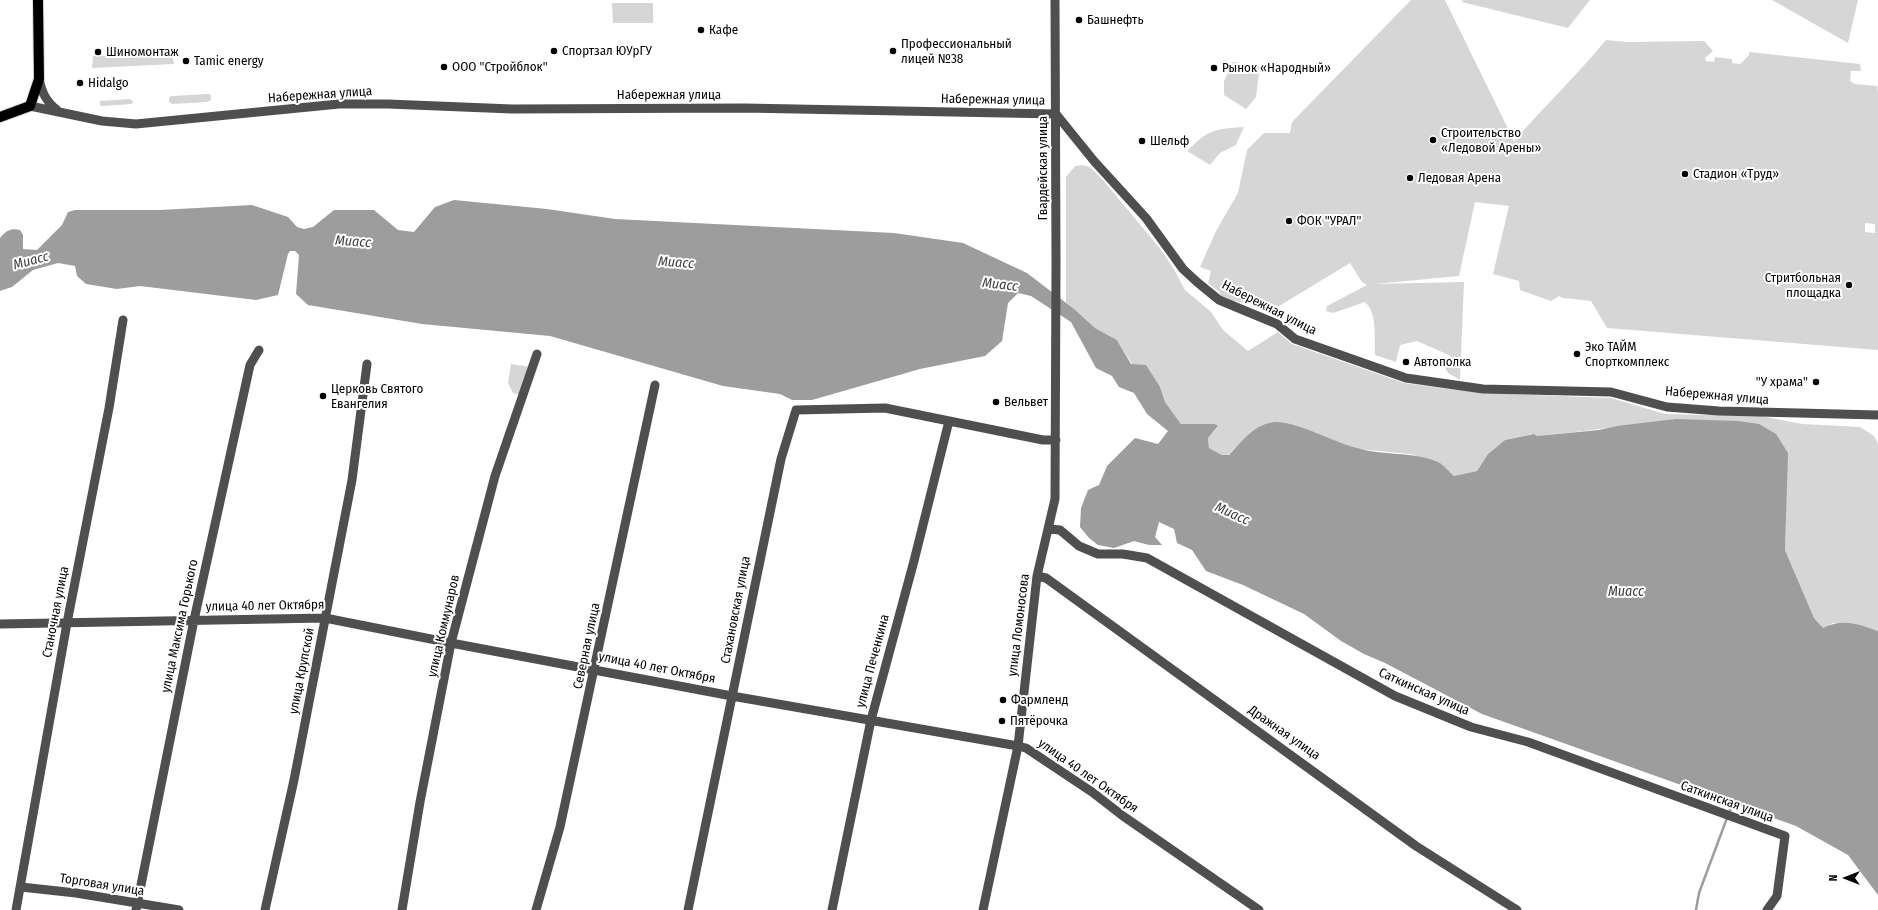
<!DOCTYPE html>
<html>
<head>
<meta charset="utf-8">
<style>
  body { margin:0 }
  #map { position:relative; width:1878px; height:910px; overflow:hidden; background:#fff; font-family:"Fira Sans Condensed",sans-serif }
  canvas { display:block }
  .north { position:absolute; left:1826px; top:858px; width:40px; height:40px; -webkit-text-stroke:3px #fff; paint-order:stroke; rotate:270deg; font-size:11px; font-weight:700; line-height:16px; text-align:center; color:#000 }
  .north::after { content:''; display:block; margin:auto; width:14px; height:18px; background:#000; clip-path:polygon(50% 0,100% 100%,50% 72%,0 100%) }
</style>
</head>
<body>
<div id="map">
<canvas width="1878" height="910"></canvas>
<div class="north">N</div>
</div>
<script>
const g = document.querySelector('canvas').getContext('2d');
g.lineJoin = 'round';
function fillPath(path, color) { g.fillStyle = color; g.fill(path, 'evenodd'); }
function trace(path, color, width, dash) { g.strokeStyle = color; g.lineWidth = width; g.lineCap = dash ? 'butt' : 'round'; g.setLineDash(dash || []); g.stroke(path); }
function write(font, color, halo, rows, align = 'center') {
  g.font = font + ' "Fira Sans Condensed",sans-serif'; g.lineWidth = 4; g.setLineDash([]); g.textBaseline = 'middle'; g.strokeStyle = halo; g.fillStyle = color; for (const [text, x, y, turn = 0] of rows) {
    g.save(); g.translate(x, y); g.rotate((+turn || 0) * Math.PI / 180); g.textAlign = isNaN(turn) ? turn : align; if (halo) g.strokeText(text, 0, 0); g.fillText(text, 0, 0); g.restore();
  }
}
const green = new Path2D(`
  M1411 0H1445L1514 141C1544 107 1577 75 1606 40L1628 42 1704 41 1713 51 1705 58 1706 61 1714 62 1715 57 1732 59V63L1740 64 1749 55V52L1860 64 1861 71H1851L1850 81 1855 84 1877 86 1878 92V350L1607 328 1591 301 1563 298 1559 296 1551 301 1520 290 1519 281 1493 274 1509 206 1475 202 1459 276 1375 284 1464 282 1460 380 1448 373 1444 366 1451 356 1417 341 1400 345 1396 362 1375 355C1374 338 1378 314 1365 302L1333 313 1326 311 1327 306 1367 285 1362 282 1350 263 1276 308 1227 300 1220 297V292L1208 283 1211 271 1200 267 1216 231 1238 193 1247 150 1264 133H1290L1292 122ZM1865 223 1875 224V233L1865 232Z
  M1463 0H1590L1568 28 1462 2Z
  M1772 0H1858L1848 43Z
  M612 3H653V23H613Z
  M109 49 172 53 174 64 92 68 93 56H108Z
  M1233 62 1260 66 1256 97 1246 109 1224 95V81Z
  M208 94 211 95V100L207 102 172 104 169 102V98L171 96Z
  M129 99 133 101 132 104 102 106 100 105V101Z
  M1244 127 1236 145 1220 153 1210 165 1187 151C1209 129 1215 129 1244 127Z
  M1082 165 1090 167 1103 180 1162 251 1175 271 1185 290 1211 312 1223 330 1248 351 1278 332 1292 344 1404 383 1481 393 1611 398 1665 414 1761 416 1802 424 1860 427 1874 436 1878 443V631L1864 626 1833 623 1823 628 1814 618 1785 550 1786 508 1675 419C1629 425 1583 432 1537 436L1533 434 1505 440 1488 454 1477 471 1454 476 1439 463 1410 454 1358 449 1295 426 1244 439 1228 455H1222L1209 448 1208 438 1218 427 1215 424H1181L1165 402 1160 387 1132 364 1117 340 1095 328 1066 303V177L1075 166Z
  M511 364 531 367 520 395 513 393 508 383Z`);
const water = new Path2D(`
  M454 200 547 209 615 219 894 233 963 243 1027 273 1074 309 1095 328 1117 340 1131 364 1146 365 1160 387 1165 402 1181 424H1215L1218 426 1208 438 1209 448 1222 455H1229C1241 442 1257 421 1278 422 1299 423 1334 442 1357 448 1383 456 1411 451 1438 462 1444 465 1449 472 1454 476L1477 471 1488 454 1505 440 1534 434 1537 436 1599 430 1617 426 1675 419 1738 421 1759 424 1776 434 1788 453 1785 550 1814 618 1823 628C1842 618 1859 624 1878 631V895L1848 855 1796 826 1482 714 1385 663 1364 654 1341 641 1304 614 1243 585 1206 571 1192 550 1177 543 1174 529 1159 522 1155 537 1162 545H1149L1134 541 1114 548 1098 545 1089 538 1080 527 1081 508 1088 490 1099 485 1107 466 1135 438 1158 444 1168 431 1147 414 1134 393 1119 387 1112 376 1096 368 1071 322 1031 296 1018 293 1008 303 1002 341 985 356 920 369 812 400H792L780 394 723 386 550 336 422 324 308 305 296 294 299 255 295 251H290L288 254 278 295 256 300 140 286 117 289 86 284 77 276 75 266 58 263 33 270 12 287 0 291V238C7 230 11 228 20 230L23 235V249L37 250 62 225 68 212 75 210H160L252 205 288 217 297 227 304 229 313 227 334 210H374L398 230 414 232 435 207Z`);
const stream = new Path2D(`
  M1729 813 1734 801
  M1696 910 1699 893 1727 818`);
const minor = new Path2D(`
  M39 79C42 93 46 101 57 110
  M30 106 102 121 136 124 339 104H388L512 109 744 108 1056 114 1094 161 1146 218 1183 269 1197 282 1219 300 1277 324 1295 339 1352 359 1406 378 1483 389 1611 392 1667 407 1719 411 1878 415
  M1049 529 1060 530 1079 546 1098 554H1123L1147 558 1395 696 1471 727 1528 742 1785 836 1777 896 1767 910
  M1037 576 1046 578 1416 846 1517 910
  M0 624 325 618 451 643 732 696 1018 746 1026 748 1092 792 1123 816 1259 910
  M21 887 76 893 179 910
  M16 910 67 623 109 408 123 320
  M136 910 194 620 250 365 259 350
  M265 910 294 780 352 480 367 364
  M402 910 420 802 451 643 495 476 537 354
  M536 910 560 827 655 385
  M688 910 781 459 796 410 885 408 1043 440H1056
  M832 910 871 720 914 561 949 421
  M983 910 1018 746 1037 576 1055 499 1056 263 1055 0`);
const major = new Path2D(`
  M0 117 30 106 39 79 38 0`);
const markers = [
  [1079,20,4,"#000"],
  [701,30,4,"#000"],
  [554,51,4,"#000"],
  [893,51,4,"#000"],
  [98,52,4,"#000"],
  [186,61,4,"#000"],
  [444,67,4,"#000"],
  [1214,68,4,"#000"],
  [80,83,4,"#000"],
  [1433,140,4,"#000"],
  [1142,141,4,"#000"],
  [1685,174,4,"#000"],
  [1410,178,4,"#000"],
  [1289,221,4,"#000"],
  [1849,285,4,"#000"],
  [1577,354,4,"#000"],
  [1406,362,4,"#000"],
  [1816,382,4,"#000"],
  [323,396,4,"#000"],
  [996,402,4,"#000"],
  [1003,700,4,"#000"],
  [1002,721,4,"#000"]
];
const poiNames = [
  ["Башнефть",1087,20],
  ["Кафе",709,30],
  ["Профессиональный",901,44],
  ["лицей №38",901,59],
  ["Спортзал ЮУрГУ",562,51],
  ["Шиномонтаж",106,52],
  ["Tamic energy",194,61],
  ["ООО \"Стройблок\"",452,67],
  ["Рынок «Народный»",1222,68],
  ["Hidalgo",88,83],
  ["Строительство",1441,133],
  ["«Ледовой Арены»",1441,148],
  ["Шельф",1150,141],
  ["Стадион «Труд»",1693,174],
  ["Ледовая Арена",1418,178],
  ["ФОК \"УРАЛ\"",1297,221],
  ["Стритбольная",1841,278,"right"],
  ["площадка",1841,293,"right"],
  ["Эко ТАЙМ",1585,347],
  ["Спорткомплекс",1585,362],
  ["Автополка",1414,362],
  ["\"У храма\"",1808,382,"right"],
  ["Церковь Святого",331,389],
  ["Евангелия",331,404],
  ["Вельвет",1004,402],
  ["Фармленд",1011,700],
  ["Пятёрочка",1010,721]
];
const streetNames = [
  ["Набережная улица",320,95,-4],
  ["Набережная улица",669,95],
  ["Набережная улица",993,100,1],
  ["Гвардейская улица",1043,168,-90],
  ["Набережная улица",1269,308,27],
  ["Набережная улица",1717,396,5],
  ["улица 40 лет Октября",265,606,-1],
  ["Стахановская улица",736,610,-79],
  ["Станочная улица",56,612,-79],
  ["улица Ломоносова",1019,625,-83],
  ["улица Максима Горького",180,626,-78],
  ["улица Коммунаров",444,626,-77],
  ["Северная улица",587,646,-78],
  ["улица Печенкина",873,661,-75],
  ["улица 40 лет Октября",657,668,11],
  ["улица Крупской",302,671,-79],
  ["Саткинская улица",1424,692,24],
  ["Дражная улица",1284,733,35],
  ["улица 40 лет Октября",1088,776,35],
  ["Саткинская улица",1727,802,20],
  ["Торговая улица",102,885,9]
];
const waterNames = [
  ["Миасс",353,242,4],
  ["Миасс",31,261,-15],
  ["Миасс",676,263,4],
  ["Миасс",1000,285,6],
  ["Миасс",1232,514,24],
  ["Миасс",1626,592]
];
fillPath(green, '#d6d6d6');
fillPath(water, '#9d9d9d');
trace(stream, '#9d9d9d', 2.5);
trace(major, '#dbdbdb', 12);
trace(minor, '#4f4f4f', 9);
trace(major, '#000', 10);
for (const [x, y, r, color] of markers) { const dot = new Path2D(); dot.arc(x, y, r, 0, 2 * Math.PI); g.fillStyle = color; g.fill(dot); trace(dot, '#fff', 1.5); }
write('13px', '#000', '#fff', poiNames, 'left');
write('13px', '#000', '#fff', streetNames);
write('italic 14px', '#3e3e3e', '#fff', waterNames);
</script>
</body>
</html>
